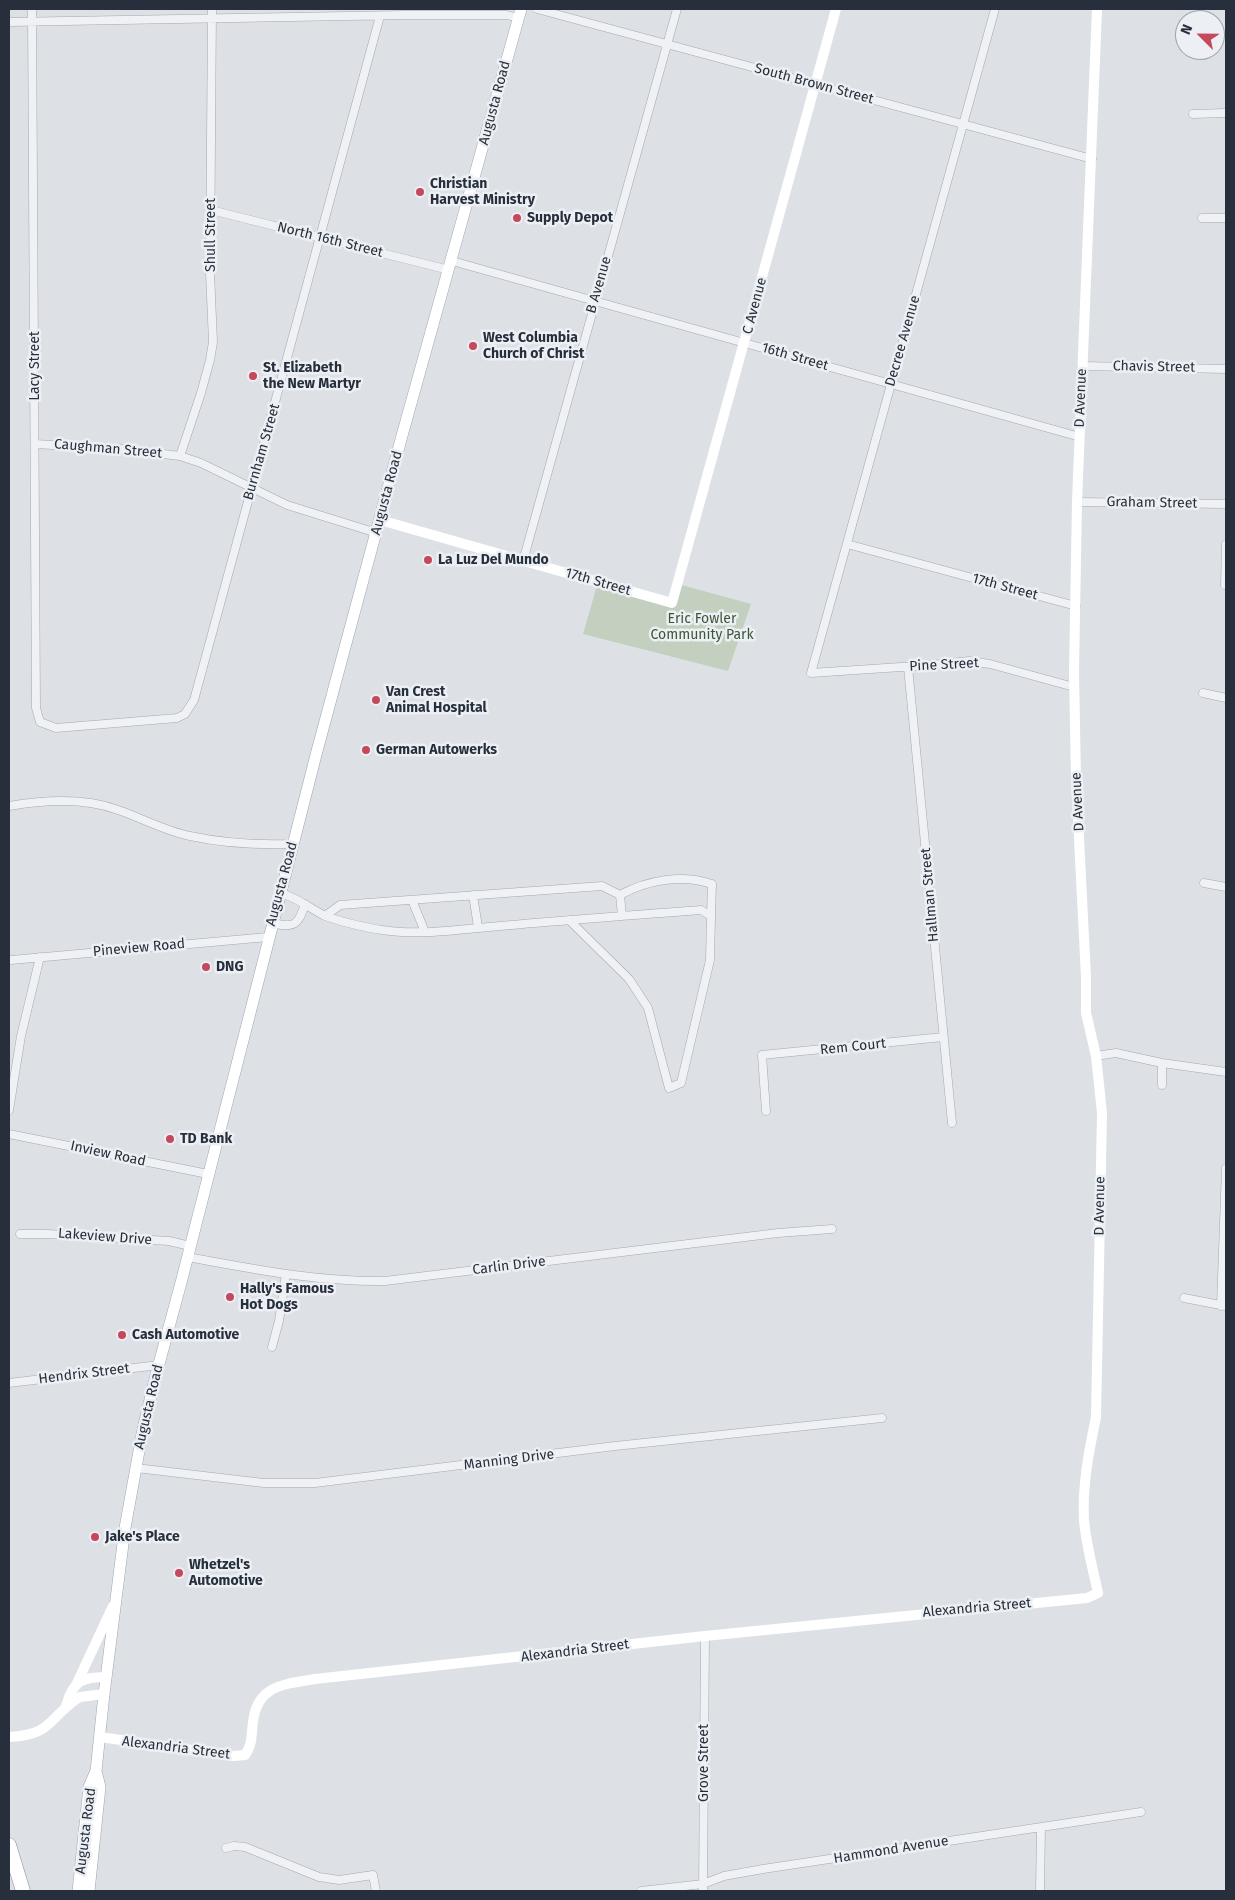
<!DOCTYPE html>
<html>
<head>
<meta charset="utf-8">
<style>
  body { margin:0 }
  #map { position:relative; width:1235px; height:1900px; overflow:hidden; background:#dde1e6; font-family:"Fira Sans",sans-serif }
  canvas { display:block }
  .frame { position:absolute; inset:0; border:10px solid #282f3c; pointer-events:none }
  .north { position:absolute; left:1175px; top:10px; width:50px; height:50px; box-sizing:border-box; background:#ecf0f4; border:1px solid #9ea3aa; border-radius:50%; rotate:293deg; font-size:14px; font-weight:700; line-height:20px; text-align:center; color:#282f3c }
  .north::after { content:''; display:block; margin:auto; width:18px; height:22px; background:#c5485c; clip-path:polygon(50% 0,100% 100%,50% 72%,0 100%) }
</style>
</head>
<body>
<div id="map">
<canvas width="1235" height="1900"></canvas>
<div class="frame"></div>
<div class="north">N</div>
</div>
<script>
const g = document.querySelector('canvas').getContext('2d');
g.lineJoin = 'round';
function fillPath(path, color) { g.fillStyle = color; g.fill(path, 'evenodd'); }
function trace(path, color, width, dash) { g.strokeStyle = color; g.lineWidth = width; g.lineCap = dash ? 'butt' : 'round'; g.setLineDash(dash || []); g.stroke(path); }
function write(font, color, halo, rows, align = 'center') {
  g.font = font + ' "Fira Sans",sans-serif'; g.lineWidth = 5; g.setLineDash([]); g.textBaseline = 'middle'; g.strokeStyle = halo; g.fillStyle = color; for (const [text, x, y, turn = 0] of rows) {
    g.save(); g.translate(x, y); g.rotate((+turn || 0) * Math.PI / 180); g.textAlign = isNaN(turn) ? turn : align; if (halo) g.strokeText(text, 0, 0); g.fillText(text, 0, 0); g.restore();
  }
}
const green = new Path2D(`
  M598 582 672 603 678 584 751 604 728 671 583 634Z`);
const street = new Path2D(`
  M32 9 36 708 40 722 56 728 177 718 185 714 194 700 380 16
  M537 9 1092 159
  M995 9 811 673 931 665 969 661 990 664 1074 687
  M9 22 403 15H507L518 18
  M1193 114 1226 113
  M211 210 449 270
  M1202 218H1226
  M452 261 1080 437
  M1082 366 1226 369
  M35 444 121 449 180 456 201 463 287 505 377 533
  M180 456 201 393 210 360 213 342 210 273 212 9
  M1077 502 1226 504
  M847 544 1076 606
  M523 561 677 9
  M1225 585 1226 544
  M908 667 952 1123
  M1203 693 1226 698
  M9 806C44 800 84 797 118 810 142 818 165 831 190 836 222 843 259 845 292 844
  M1204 883 1226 887
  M280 893C296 897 308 907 323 915 336 921 368 928 382 930 421 936 461 929 500 926 567 920 634 915 701 910L711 916 710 960 681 1083 669 1088 648 1008 629 979 569 920
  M473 895 478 927
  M620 895 622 916
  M412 900 425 932
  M325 916 340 905 602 886 620 895C647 880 682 874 712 884L711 916
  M272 923C294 928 298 926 305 904
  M11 960 268 937
  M1096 1056 1116 1053 1162 1063 1226 1072
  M1162 1063V1085
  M9 1110 21 1036 40 957
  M766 1111 762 1055 943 1037
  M9 1134 208 1174
  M20 1234H47L169 1241 190 1246
  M187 1257C254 1269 317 1282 385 1281L778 1233 832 1229
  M1184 1298 1226 1306
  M1221 1306 1226 1168
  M272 1347 279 1321 286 1274
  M9 1383 159 1365
  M136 1468 264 1483H315L615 1446 882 1418
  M226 1848 234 1846 245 1847 319 1877 339 1880 373 1875 376 1891
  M641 1891 703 1884 724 1876 763 1869 1141 1812
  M703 1891 705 1636
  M1040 1891 1041 1827`);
const secondary = new Path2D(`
  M380 520 672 603 836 9
  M77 1683 113 1606
  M66 1706C73 1681 81 1677 106 1677
  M9 1737C50 1735 47 1721 75 1700L80 1697 104 1694
  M100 1737 233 1756 245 1755C253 1744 251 1735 253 1722 257 1685 285 1684 315 1679L705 1636 1087 1598 1098 1593C1093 1569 1086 1545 1084 1520 1082 1486 1089 1451 1096 1417L1102 1113 1096 1056 1086 1013V977L1076 780 1074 672 1077 502 1097 9`);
const primary = new Path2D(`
  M78 1891 89 1787 96 1771 104 1694 125 1528 143 1429 156 1375 182 1279 317 751 403 432 521 9
  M89 1891 100 1787 96 1771`);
const highway = new Path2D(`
  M9 1845 23 1891`);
const markers = [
  [420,192,5,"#c5485c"],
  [517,218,5,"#c5485c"],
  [473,346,5,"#c5485c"],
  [253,376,5,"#c5485c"],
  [428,560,5,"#c5485c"],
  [376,700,5,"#c5485c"],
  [366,750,5,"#c5485c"],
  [206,967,5,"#c5485c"],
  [170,1139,5,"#c5485c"],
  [230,1297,5,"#c5485c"],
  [122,1335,5,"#c5485c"],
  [95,1537,5,"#c5485c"],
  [179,1573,5,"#c5485c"]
];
const streetNames = [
  ["South Brown Street",814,84,15],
  ["Augusta Road",495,103,-75],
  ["Shull Street",211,235,-90],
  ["North 16th Street",330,240,14],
  ["B Avenue",599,285,-74],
  ["C Avenue",755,306,-75],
  ["Decree Avenue",903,341,-74],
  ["16th Street",795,357,16],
  ["Lacy Street",35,366,-90],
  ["Chavis Street",1154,367,1],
  ["D Avenue",1081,398,-88],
  ["Caughman Street",108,449,5],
  ["Burnham Street",262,452,-74],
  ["Augusta Road",387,493,-75],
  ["Graham Street",1152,503,1],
  ["17th Street",598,582,16],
  ["17th Street",1005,587,15],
  ["Pine Street",944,665,-3],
  ["D Avenue",1078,802,-93],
  ["Augusta Road",282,884,-75],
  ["Hallman Street",930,895,-95],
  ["Pineview Road",139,948,-5],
  ["Rem Court",853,1047,-6],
  ["Inview Road",108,1154,12],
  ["D Avenue",1100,1206,-89],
  ["Lakeview Drive",105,1237,4],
  ["Carlin Drive",509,1266,-7],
  ["Hendrix Street",84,1374,-7],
  ["Augusta Road",149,1407,-77],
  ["Manning Drive",509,1460,-7],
  ["Alexandria Street",977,1608,-5],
  ["Alexandria Street",575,1651,-7],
  ["Alexandria Street",176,1748,7],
  ["Grove Street",704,1763,-90],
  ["Augusta Road",86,1831,-83],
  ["Hammond Avenue",891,1850,-9]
];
const poiNames = [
  ["Christian",430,184],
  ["Harvest Ministry",430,200],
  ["Supply Depot",527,218],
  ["West Columbia",483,338],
  ["Church of Christ",483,354],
  ["St. Elizabeth",263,368],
  ["the New Martyr",263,384],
  ["La Luz Del Mundo",438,560],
  ["Van Crest",386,692],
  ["Animal Hospital",386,708],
  ["German Autowerks",376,750],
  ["DNG",216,967],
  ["TD Bank",180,1139],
  ["Hally's Famous",240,1289],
  ["Hot Dogs",240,1305],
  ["Cash Automotive",132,1335],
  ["Jake's Place",105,1537],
  ["Whetzel's",189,1565],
  ["Automotive",189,1581]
];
const parkNames = [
  ["Eric Fowler",702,619],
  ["Community Park",702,635]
];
fillPath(green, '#c3d0bf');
trace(street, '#a3a8b0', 9);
trace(primary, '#9da5b1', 12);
trace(highway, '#868f9c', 15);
trace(street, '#f0f1f5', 8);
trace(secondary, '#fff', 10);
trace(primary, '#fff', 11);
trace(highway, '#fff', 14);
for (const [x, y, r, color] of markers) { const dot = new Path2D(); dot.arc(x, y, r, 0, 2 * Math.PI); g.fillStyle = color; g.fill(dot); trace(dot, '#ecf0f4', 2); }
write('14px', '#282f3c', '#ecf0f4', streetNames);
write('bold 14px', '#282f3c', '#ecf0f4', poiNames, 'left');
write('14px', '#3c5736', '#ecf0f4', parkNames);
</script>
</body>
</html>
